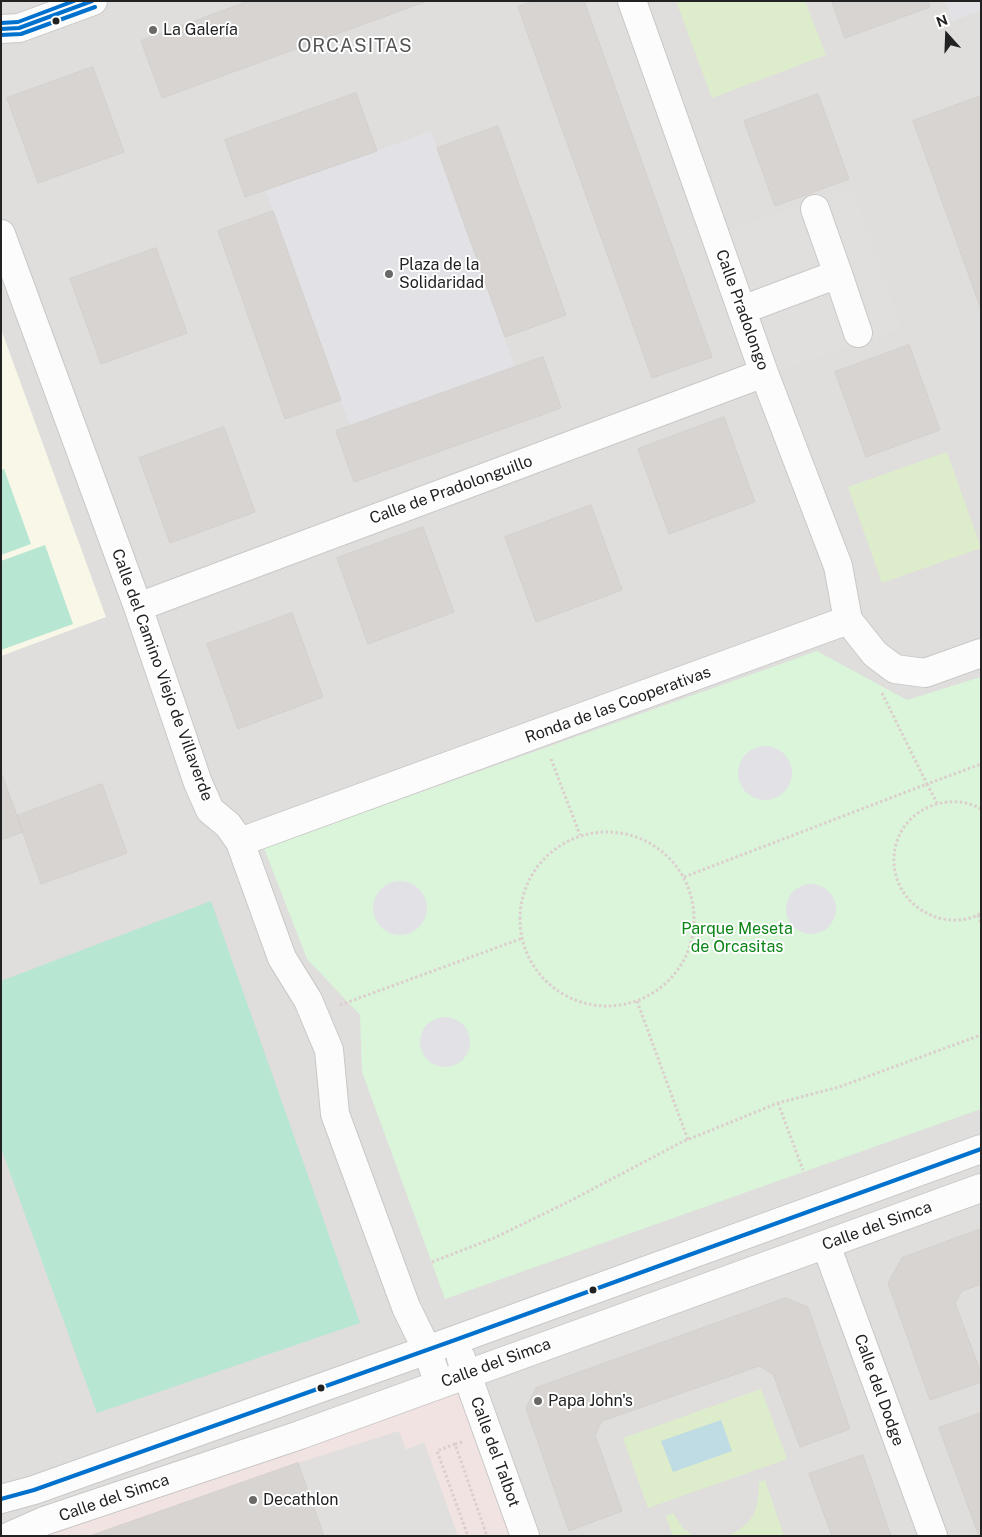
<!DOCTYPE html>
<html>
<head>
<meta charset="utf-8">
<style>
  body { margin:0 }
  #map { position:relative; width:982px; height:1537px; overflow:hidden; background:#f0eeeb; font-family:"Public Sans",sans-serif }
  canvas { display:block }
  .frame { position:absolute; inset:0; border:2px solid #222; pointer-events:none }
  .north { position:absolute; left:922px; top:10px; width:50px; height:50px; -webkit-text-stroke:4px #fff; paint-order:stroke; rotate:340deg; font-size:14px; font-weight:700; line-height:20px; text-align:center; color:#222 }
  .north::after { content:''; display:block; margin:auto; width:18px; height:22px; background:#222; clip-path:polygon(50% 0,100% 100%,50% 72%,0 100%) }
</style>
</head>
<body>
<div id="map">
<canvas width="982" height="1537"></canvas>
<div class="frame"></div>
<div class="north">N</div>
</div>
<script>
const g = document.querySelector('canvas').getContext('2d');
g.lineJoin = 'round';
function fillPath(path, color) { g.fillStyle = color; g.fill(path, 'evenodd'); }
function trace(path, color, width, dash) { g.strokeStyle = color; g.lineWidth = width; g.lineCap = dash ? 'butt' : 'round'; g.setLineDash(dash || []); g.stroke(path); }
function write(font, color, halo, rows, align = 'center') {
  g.font = font + ' "Public Sans",sans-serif'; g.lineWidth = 4; g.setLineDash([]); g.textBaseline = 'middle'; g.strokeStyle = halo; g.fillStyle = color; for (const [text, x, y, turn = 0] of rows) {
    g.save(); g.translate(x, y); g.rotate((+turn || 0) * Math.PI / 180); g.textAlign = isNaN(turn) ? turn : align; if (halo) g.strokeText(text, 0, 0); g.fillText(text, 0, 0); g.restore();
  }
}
const residential = new Path2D(`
  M1 1H981V1536H1Z`);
const commercial = new Path2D(`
  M467 1374 525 1536H10Z`);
const education = new Path2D(`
  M1 329 106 617 1 656Z`);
const grass = new Path2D(`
  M676 1H805L826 55 712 98Z
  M947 452 981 548 882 583 848 487Z
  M761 1389 787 1459 648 1508 623 1438Z
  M765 1480 784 1536H728C754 1523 759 1510 759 1482Z
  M673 1513 682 1527 694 1536H673L666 1516Z`);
const park = new Path2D(`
  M817 651 907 700 981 677V1109L445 1299 362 1072 360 1015 307 959 264 848Z`);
const pitch = new Path2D(`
  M4 469 31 544 1 555V470Z
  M45 545 73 624 1 650V561Z
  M211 901 360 1323 97 1413 1 1148V981Z`);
const parking = new Path2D(`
  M853 188 901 328 777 371 729 230Z
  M399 1431 406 1450 424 1442 458 1536H324L298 1463Z`);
const plaza = new Path2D(`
  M945 1H981V11L952 21Z
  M431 131 515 367 350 426 266 191Z
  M738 773a27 27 0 1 1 54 0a27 27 0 1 1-54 0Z
  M373 908a27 27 0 1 1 54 0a27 27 0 1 1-54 0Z
  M786 909a25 25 0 1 1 50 0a25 25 0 1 1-50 0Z
  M420 1042a25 25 0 1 1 50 0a25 25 0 1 1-50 0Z`);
const water = new Path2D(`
  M721 1420 732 1451 673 1472 661 1441Z`);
const building = new Path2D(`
  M249 1H427L162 98 141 41Z
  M533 1H584L712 357 652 378 518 7Z
  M832 1H928L930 7 845 38Z
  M93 67 124 152 38 183 7 98Z
  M356 93 377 151 245 197 225 140Z
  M818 94 849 179 775 206 744 121Z
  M981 96V309L913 121Z
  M498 126 566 315 505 337 437 148Z
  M273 211 341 400 285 419 218 231Z
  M156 248 187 333 101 364 70 279Z
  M909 345 940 430 866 457 835 372Z
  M543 357 561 408 354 482 336 431Z
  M724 417 755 502 669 534 638 449Z
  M224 427 255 512 170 543 139 458Z
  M591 505 622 590 536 622 505 537Z
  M423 527 454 612 368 644 337 558Z
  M292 613 323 697 238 729 207 644Z
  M1 772 23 832 1 840Z
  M102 784 127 853 41 884 17 816Z
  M981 1229V1284L962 1291 955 1303 981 1373V1382L930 1400 888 1283 902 1258Z
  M786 1298 808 1307 850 1429 800 1447 773 1374 759 1366 602 1421 595 1435 622 1511 569 1531 526 1408 536 1388Z
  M981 1413V1536H979L939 1428Z
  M863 1455 891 1536H832L809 1474Z
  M298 1463 324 1536H90Z`);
const path = new Path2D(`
  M882 693 927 784 981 764
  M551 759 580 835
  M981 809C971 803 959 801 948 802 884 809 874 892 933 916 947 922 968 922 981 913
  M520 919a87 87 0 1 1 174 0a87 87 0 1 1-174 0Z
  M684 877 927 784 937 803
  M978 915 981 923
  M637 1001 688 1140
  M340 1005 523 938
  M778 1103 803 1170
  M432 1262 494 1238 566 1203 682 1142 778 1103 839 1087 981 1035
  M462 1442 455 1444 487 1536
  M455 1444 437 1451 468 1536`);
const minor = new Path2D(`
  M632 1 764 373 838 566 848 620
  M1 29 19 28 93 1
  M815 209 838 274
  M1 234 138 607 198 783 210 810 228 825 240 842 282 958 308 1000 329 1050 335 1114 406 1307 427 1350 439 1384
  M742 310 838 274 858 333
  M138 607 764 373
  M240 842 848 620 875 654 895 669 925 673 981 653
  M826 1245 933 1536
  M461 1358 525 1536
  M1 1499 34 1490 455 1340 981 1149
  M10 1536 44 1521 300 1435 981 1188`);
const bus1 = new Path2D(`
  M1 1499 34 1490 455 1340 981 1149`);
const bus2 = new Path2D(`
  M1 29 19 28 92 1`);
const bus3 = new Path2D(`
  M1 35 21 34 95 7`);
const bus4 = new Path2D(`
  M1 23 18 22 74 1`);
const markers = [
  [56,21,4.5,"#222"],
  [153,30,5,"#6a6968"],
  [389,274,5,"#6a6968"],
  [593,1290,4.5,"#222"],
  [321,1388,4.5,"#222"],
  [538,1401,5,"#6a6968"],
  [253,1500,5,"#6a6968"]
];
const poiNames = [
  ["La Galería",163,30],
  ["Plaza de la",399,265],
  ["Solidaridad",399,283],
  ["Papa John's",548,1401],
  ["Decathlon",263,1500]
];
const streetNames = [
  ["Calle Pradolongo",742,310,70],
  ["Calle de Pradolonguillo",451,490,-20],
  ["Calle del Camino Viejo de Villaverde",162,675,70],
  ["Ronda de las Cooperativas",618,705,-20],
  ["Calle del Simca",877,1226,-20],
  ["Calle del Simca",496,1363,-20],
  ["Calle del Dodge",879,1390,70],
  ["Calle del Talbot",495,1452,70],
  ["Calle del Simca",114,1498,-19]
];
const parkNames = [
  ["Parque Meseta",737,929],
  ["de Orcasitas",737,947]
];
const quarterNames = [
  ["ORCASITAS",355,46]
];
fillPath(residential, '#dfdedc');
fillPath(commercial, '#f1e3e1');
fillPath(education, '#f8f7e8');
fillPath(grass, '#ddeccb');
fillPath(park, '#daf5da');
fillPath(pitch, '#b7e6d2');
fillPath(parking, '#e0dfde');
fillPath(plaza, '#e2e1e5');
fillPath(water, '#bfdbe3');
fillPath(building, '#d7d4d2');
trace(building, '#d3d0cc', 1);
trace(minor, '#c9c8c7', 30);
trace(path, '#dccecd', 3, [2.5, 2.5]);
trace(minor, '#fdfcfc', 28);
trace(bus1, '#0072ce', 4);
trace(bus2, '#0072ce', 4);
trace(bus3, '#0072ce', 4);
trace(bus4, '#0072ce', 4);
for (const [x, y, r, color] of markers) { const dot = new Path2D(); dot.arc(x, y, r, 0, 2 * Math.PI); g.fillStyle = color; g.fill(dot); trace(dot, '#fff', 2); }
write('16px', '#222', '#fff', poiNames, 'left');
write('16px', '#222', '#fff', streetNames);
write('16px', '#0c8416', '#fff', parkNames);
g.letterSpacing = '1px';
write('19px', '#555', '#fff', quarterNames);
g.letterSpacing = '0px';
</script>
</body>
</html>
